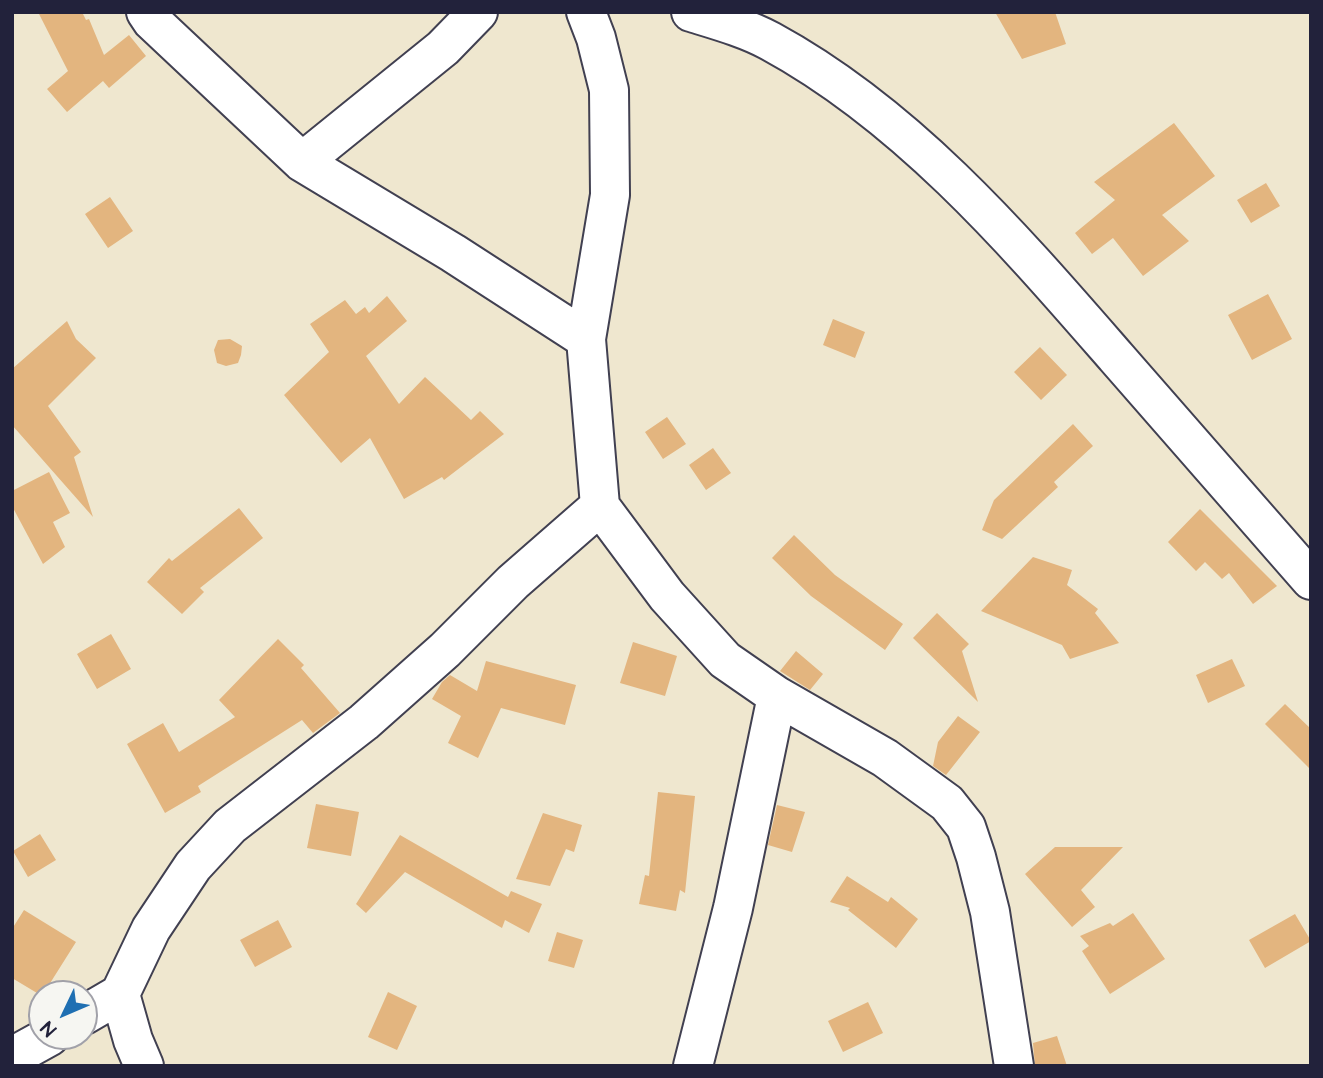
<!DOCTYPE html>
<html>
<head>
<meta charset="utf-8">
<style>
  body { margin:0 }
  #map { position:relative; width:1323px; height:1078px; overflow:hidden; background:#efe7cf; font-family:"Architects Daughter",sans-serif }
  canvas { display:block }
  .frame { position:absolute; inset:0; border:14px solid #22223b; pointer-events:none }
  .north { position:absolute; left:28px; top:980px; width:70px; height:70px; box-sizing:border-box; background:#f6f6f2; border:2px solid #a1a1a9; border-radius:50%; rotate:226deg; font-size:19px; font-weight:700; line-height:28px; text-align:center; color:#22223b }
  .north::after { content:''; display:block; margin:auto; width:24px; height:32px; background:#1f6fb2; clip-path:polygon(50% 0,100% 100%,50% 72%,0 100%) }
</style>
</head>
<body>
<div id="map">
<canvas width="1323" height="1078"></canvas>
<div class="frame"></div>
<div class="north">N</div>
</div>
<script>
const g = document.querySelector('canvas').getContext('2d');
g.lineJoin = 'round';
function fillPath(path, color) { g.fillStyle = color; g.fill(path, 'evenodd'); }
function trace(path, color, width, dash) { g.strokeStyle = color; g.lineWidth = width; g.lineCap = dash ? 'butt' : 'round'; g.setLineDash(dash || []); g.stroke(path); }
const building = new Path2D(`
  M38 12H82L86 20 89 19 104 55 129 35 146 56 109 88 103 81 67 112 47 89 68 71Z
  M995 12H1055L1066 44 1022 59Z
  M1174 123 1215 176 1162 215 1189 241 1143 276 1113 238 1092 254 1075 233 1115 200 1094 182Z
  M1266 183 1280 206 1251 223 1237 200Z
  M110 197 133 231 108 248 85 214Z
  M1268 294 1292 339 1252 360 1228 315Z
  M387 296 407 321 366 356 399 404 425 377 471 420 480 411 504 434 444 480 442 477 404 499 370 438 341 463 284 395 329 352 310 324 345 300 356 314 365 307 369 313Z
  M833 319 865 332 855 358 823 345Z
  M67 321 76 339 96 358 48 406 81 452 74 457 93 517 12 425V369Z
  M230 339 242 346 241 355 238 363 226 366 217 363 214 350 218 340Z
  M1040 347 1067 375 1041 400 1014 372Z
  M667 417 686 444 663 459 645 432Z
  M1073 424 1093 446 1054 482 1058 487 1002 539 982 530 994 500Z
  M713 448 731 473 706 490 689 465Z
  M49 472 70 513 53 522 65 547 43 564 12 506V491Z
  M239 508 263 538 200 588 204 592 182 614 147 582 169 558 172 561Z
  M1200 509 1277 586 1253 604 1229 573 1222 579 1205 562 1196 571 1168 542Z
  M794 535 835 575 903 624 885 650 811 596 772 558Z
  M1033 557 1072 570 1067 585 1098 609 1095 613 1119 643 1070 659 1062 645 981 611Z
  M937 613 969 644 962 651 978 702 913 638Z
  M111 634 131 669 97 689 77 654Z
  M278 639 304 665 301 668 340 713 313 733 302 720 198 786 201 792 165 813 127 744 163 723 179 752 235 717 219 700Z
  M633 642 677 656 665 696 620 683Z
  M796 651 823 674 810 690 780 671Z
  M1232 659 1245 686 1208 703 1196 675Z
  M486 661 576 685 565 725 501 708 478 758 448 743 461 716 432 699 442 682 450 675 477 691Z
  M1285 704 1311 729V770L1265 724Z
  M958 716 980 732 946 775 933 766 938 742Z
  M658 792 695 796 685 893 680 890 676 911 639 904 645 875 649 876Z
  M316 804 359 812 351 856 307 848Z
  M777 805 805 812 792 852 768 845Z
  M543 813 582 825 574 852 566 849 550 886 516 879Z
  M40 834 56 860 28 877 13 851Z
  M400 835 508 897 511 891 542 904 529 933 505 920 502 928 405 872 366 913 356 904Z
  M1055 847H1123L1081 890 1095 907 1072 927 1025 874Z
  M847 876 888 902 891 897 918 919 896 948 848 910 850 908 830 902Z
  M24 910 76 942 42 996 12 978V929Z
  M1133 913 1165 959 1110 994 1082 951 1089 946 1080 936 1110 923 1113 926Z
  M1295 914 1311 941 1265 968 1249 940Z
  M278 920 292 947 255 967 240 940Z
  M557 932 583 940 574 968 548 961Z
  M388 992 417 1006 397 1050 368 1037Z
  M868 1002 883 1033 843 1052 828 1021Z
  M1057 1036 1067 1066H1035L1033 1043Z`);
const minor = new Path2D(`
  M146 12 152 21 302 162 453 253 586 339
  M586 12 596 38 609 90 610 195 586 339 600 506 667 596 725 660 777 696 885 758 947 803 966 827 976 857 990 912 1014 1066
  M691 12C717 20 746 28 770 41 908 116 1014 240 1116 357 1181 431 1246 506 1311 580
  M302 162 443 48 478 12
  M84 1015 120 994
  M12 1057 50 1036
  M144 1066 133 1040 120 994 151 929 193 866 230 826 364 722 445 650 513 582 600 506
  M693 1066 733 908 777 696`);
fillPath(building, '#e3b57f');
trace(minor, '#414051', 42);
trace(minor, '#fff', 38);
</script>
</body>
</html>
